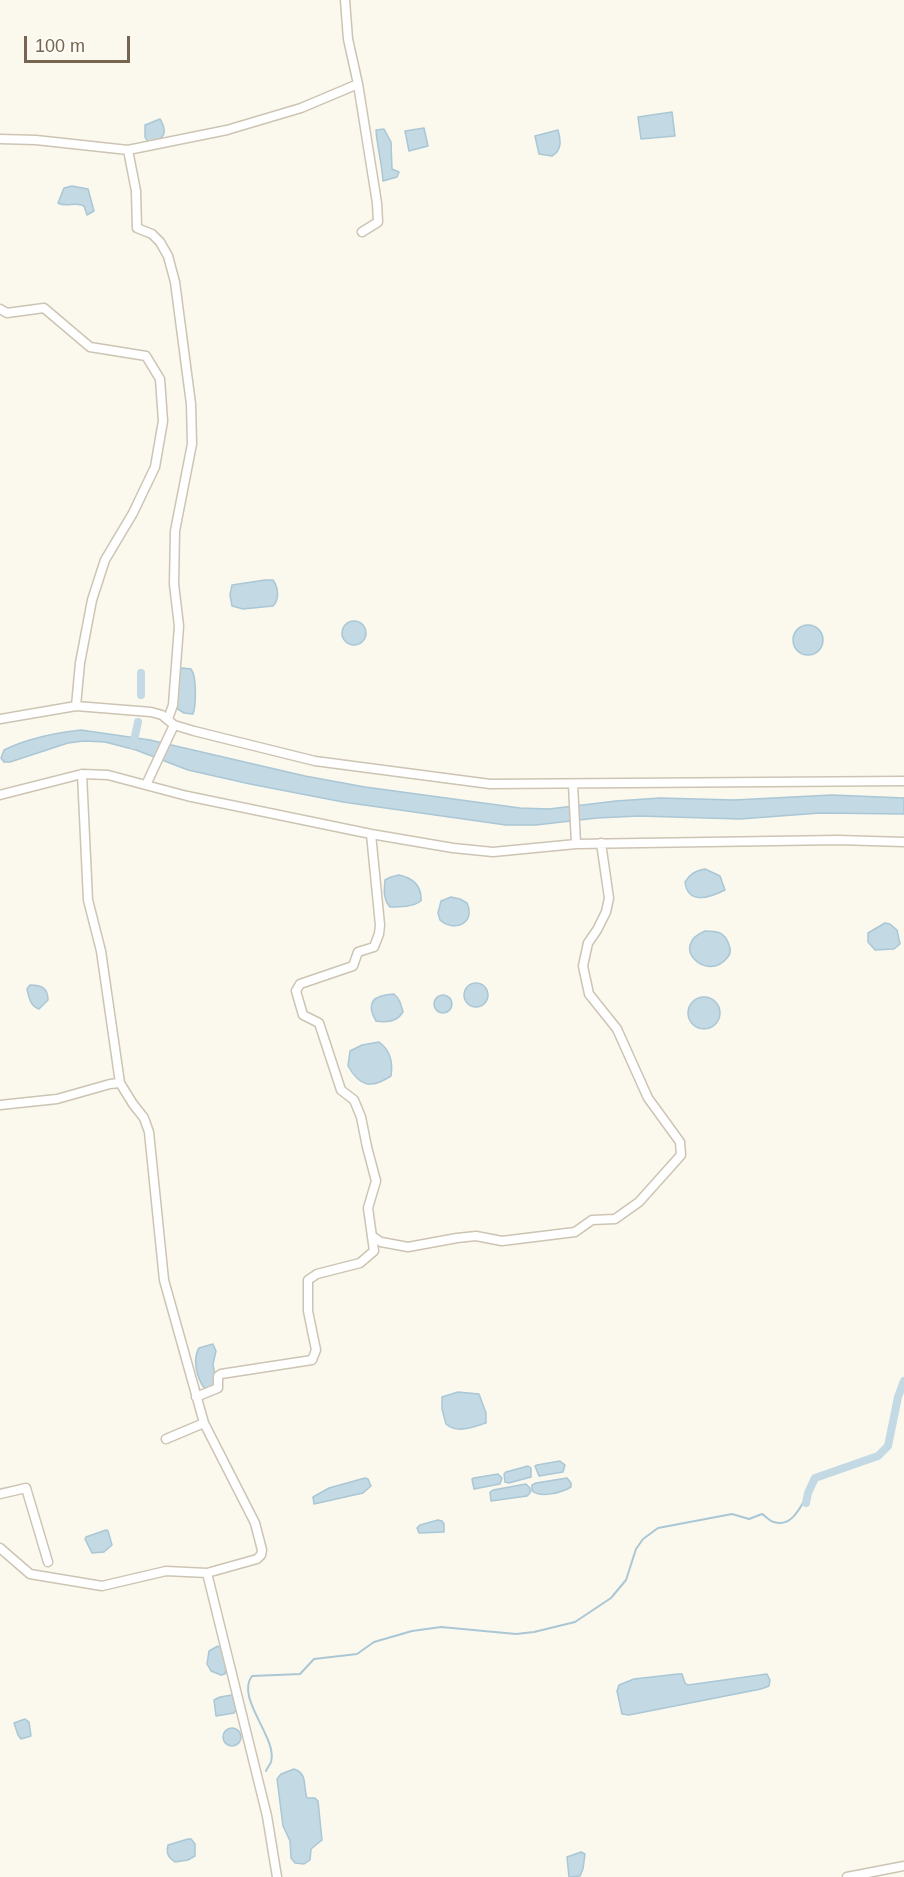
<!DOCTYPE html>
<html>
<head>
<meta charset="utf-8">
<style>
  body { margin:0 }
  #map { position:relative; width:904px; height:1877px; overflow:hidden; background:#fbf8ee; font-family:Arial,sans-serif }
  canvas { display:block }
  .scale { position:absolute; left:24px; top:36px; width:106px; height:27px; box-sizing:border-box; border:3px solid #766551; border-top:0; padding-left:8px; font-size:18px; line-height:21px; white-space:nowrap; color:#766551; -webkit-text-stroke:4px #fefcf4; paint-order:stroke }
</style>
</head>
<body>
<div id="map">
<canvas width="904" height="1877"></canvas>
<div class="scale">100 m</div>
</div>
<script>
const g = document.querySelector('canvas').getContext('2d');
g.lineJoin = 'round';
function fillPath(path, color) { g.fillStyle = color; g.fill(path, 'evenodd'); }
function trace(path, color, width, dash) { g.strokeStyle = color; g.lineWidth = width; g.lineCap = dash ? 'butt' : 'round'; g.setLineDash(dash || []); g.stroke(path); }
const water = new Path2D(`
  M672 112 675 136 641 139 638 117Z
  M160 119C169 134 163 139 149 144L145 137V125Z
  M424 128 428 146 409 151 405 131Z
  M384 129 391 142 392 169 399 172 397 177 383 181C382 163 377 147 376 130Z
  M558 130C561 141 562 150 552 156L539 154 535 136Z
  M72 186 88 189 94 211 87 215 84 206C75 201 67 208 58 203L64 188Z
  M265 580H273C278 587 280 599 273 606L243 609 232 606 230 595 232 585Z
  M342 633a12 12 0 1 1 24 0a12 12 0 1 1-24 0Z
  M793 640a15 15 0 1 1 30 0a15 15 0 1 1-30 0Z
  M183 668 191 669C197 676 196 706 193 714L184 713 176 708 179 669Z
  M81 730 150 740 305 776 365 787 520 808 549 809 616 801 660 798 734 800 832 795 904 798V814L820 813 740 819 639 816 597 818 536 825H506L343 802 250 784 188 770 136 750 105 742 84 741 68 743 10 762H4L1 758 4 750C28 738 55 733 81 730Z
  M705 869 720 876 725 890C711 897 688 906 685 882 690 874 695 871 705 869Z
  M399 875C413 878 422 885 421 901 413 907 400 907 390 907 383 899 384 890 385 880L391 877Z
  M451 897 460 899 467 903C476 923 455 933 440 920L438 913 441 901Z
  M885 923 890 924 897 930 900 944 894 949 875 950 868 942V933Z
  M705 931C718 931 725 932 729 945 731 950 731 954 727 958 707 983 668 946 705 931Z
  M464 995a12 12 0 1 1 24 0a12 12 0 1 1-24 0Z
  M30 985C42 985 48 988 48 1000L39 1009C30 1006 29 997 27 989Z
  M394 994C400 999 401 1005 403 1012 397 1022 387 1023 376 1021 365 1002 374 995 394 994Z
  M434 1004a9 9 0 1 1 18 0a9 9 0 1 1-18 0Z
  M688 1013a16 16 0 1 1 32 0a16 16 0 1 1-32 0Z
  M379 1042C390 1050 393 1063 391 1076 371 1089 360 1087 348 1066L350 1051 362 1045Z
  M213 1344 216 1351 213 1364 216 1382 213 1386 205 1389C197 1379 192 1360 199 1348Z
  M458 1392 479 1394 486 1413V1423C473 1427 457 1434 446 1424L442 1409V1397Z
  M560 1461 565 1465 563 1472 539 1476 535 1466 537 1465Z
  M528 1466 531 1468V1477L509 1483 505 1482 504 1474 506 1472Z
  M498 1474 502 1478 500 1484 474 1489 472 1479 474 1478Z
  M365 1478 368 1479 371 1486 363 1493 314 1504 313 1497 329 1488Z
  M567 1478 571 1483V1487C561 1493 541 1498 532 1491V1485L536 1483Z
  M526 1484 530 1488V1493L527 1496 491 1501 490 1492 493 1490Z
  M438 1520 442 1521 444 1524V1532L419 1533 417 1528 420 1525Z
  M106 1530 108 1531 112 1545 104 1552 92 1553 85 1539 86 1537Z
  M218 1646C225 1651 228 1666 225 1674L221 1675 211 1671 207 1664 209 1651Z
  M678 1674H682L685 1683 688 1685 767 1674 770 1680 769 1686 761 1689 629 1715 622 1714 617 1691 619 1685 634 1679Z
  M232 1695 236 1710 234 1713 216 1716 214 1700 220 1697Z
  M25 1719 29 1722 31 1736 21 1739 18 1735 14 1723Z
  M223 1737a9 9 0 1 1 18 0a9 9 0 1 1-18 0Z
  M294 1769C308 1773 303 1787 307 1798H315L318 1801 322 1840 311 1849 310 1860 304 1864 295 1863 291 1858 290 1841 283 1826 277 1779 281 1774Z
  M188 1839H191L195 1844V1856L188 1860 175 1862C168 1857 166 1853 168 1845Z
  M581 1852 585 1854 583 1869 580 1876 569 1877 567 1857Z`);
const stream = new Path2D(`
  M266 1771C267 1768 270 1765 271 1762 278 1738 235 1698 252 1676L300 1674 314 1659 357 1654 374 1642 412 1631 441 1627 516 1634 534 1632 575 1622 611 1598 626 1580 636 1549 643 1539 658 1528 732 1514 749 1519 762 1514C766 1516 769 1521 774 1522 791 1528 800 1508 807 1496`);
const canal = new Path2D(`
  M141 695V673
  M133 745 138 722
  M806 1503 808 1493 815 1478 878 1456 888 1446 898 1397 904 1381`);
const street = new Path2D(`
  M345 0 348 39 358 84 377 203 378 222 362 232
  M0 139 36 140 128 150 227 130 301 108 358 84
  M128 150 136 191 137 228 152 234 160 242 168 256 175 282 191 404 192 444 175 531 174 584 179 626 173 705 168 719
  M0 309 7 313 44 308 90 347 146 356 160 379 163 421 155 467 133 513 105 560 92 600 80 663 76 706
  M0 719 76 706 151 712 162 715 174 725 194 731 315 761 490 784 904 781
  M573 784 576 844
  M146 785 174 725
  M0 795 82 774 108 775 187 796 371 834 453 848 493 852 576 844 838 840 904 842
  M0 1105 57 1099 110 1084 120 1083
  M372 1236 381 1242 408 1247 457 1238 476 1236 502 1241 575 1232 592 1220 615 1219 639 1202 681 1155 680 1142 648 1098 617 1029 589 994 583 966 588 943 597 930 606 912 609 898 601 843
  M196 1397 218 1388V1376L221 1374 312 1360 316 1350 308 1311V1280L317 1274 360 1263 374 1251 368 1208 376 1181 367 1147 361 1117 354 1100 341 1090 319 1023 303 1015 296 991 300 984 353 966 358 952 374 947 379 934 380 925 371 834
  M166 1439 204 1423
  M0 1494 26 1488 48 1562
  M0 1548 30 1574 102 1586 166 1571 207 1573 257 1559 261 1555 262 1550 255 1523 204 1423 164 1280 149 1132 144 1118 133 1104 120 1083 101 951 88 900 82 774
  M207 1573 267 1816 277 1877
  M847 1877 904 1866`);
fillPath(water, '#c3d9e4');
trace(water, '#aac7d5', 1.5);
trace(stream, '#aac7d5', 2);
trace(canal, '#c3d9e4', 8);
trace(street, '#cdc4b3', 11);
trace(street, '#fff', 8);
</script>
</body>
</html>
